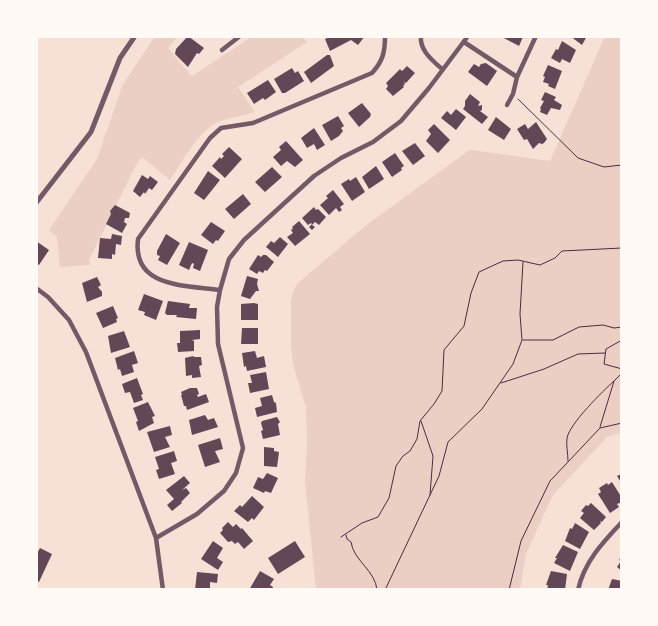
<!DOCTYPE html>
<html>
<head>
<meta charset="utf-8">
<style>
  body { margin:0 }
  #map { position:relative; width:658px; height:626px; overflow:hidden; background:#f7e1d7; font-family:Karla,sans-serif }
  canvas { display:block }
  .frame { position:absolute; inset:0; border:38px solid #fffaf5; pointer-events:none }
</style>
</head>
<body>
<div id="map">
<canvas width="658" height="626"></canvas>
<div class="frame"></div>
</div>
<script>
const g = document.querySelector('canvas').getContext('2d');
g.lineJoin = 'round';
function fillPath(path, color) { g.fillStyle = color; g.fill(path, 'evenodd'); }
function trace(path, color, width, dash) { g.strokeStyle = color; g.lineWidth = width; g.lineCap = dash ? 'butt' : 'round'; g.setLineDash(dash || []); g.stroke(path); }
const green = new Path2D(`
  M155 36H178L168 48 192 76 253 36H302L307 42 238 87 255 112C244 116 231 117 221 121 199 129 183 161 170 180L143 158 138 161 89 260 90 265 60 267 57 237 49 230 97 159 123 84Z
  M605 36H622V432L607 437 553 495 526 554 520 590H316L305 481 307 443 306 408 293 364 291 346V301L293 291 298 283 365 226 468 151 472 150 550 161Z`);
const building = new Path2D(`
  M188 36 204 48 199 54 197 53 188 67 175 54 176 49Z
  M332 36H365L358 45 351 40 330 51 325 39Z
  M500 36H521L523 37 519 46Z
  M570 36H587L582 45Z
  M562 41 576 50 570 63 562 59 560 63 551 58 556 49 558 50Z
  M327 55H330L334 66 311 83 304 72Z
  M486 63 497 71 487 86 468 72 474 64 479 67 481 64Z
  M548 65 562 71 555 89 548 86 549 84 543 82 545 77 543 76Z
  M407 66 415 73 406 83 404 82 405 84 403 86 404 87 393 96 386 89 388 86 386 83 400 69 402 71Z
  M292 68 295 73 298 71 304 81 285 93H282L274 79Z
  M268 80 276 92 265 100 263 98 254 104 247 93Z
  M545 92 556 97 554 100 562 105 560 110 551 108 547 115 540 112 541 109 540 108 544 101 541 100Z
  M470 94 480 102 478 106 482 105V110L480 111 488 117 482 124 463 109 465 106V101Z
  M362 103 371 114 370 117 359 127 348 113Z
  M456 109 466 117 456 130 441 118 447 111 451 115Z
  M338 116 344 126 341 128 343 131 339 136 331 141 322 125Z
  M496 117 511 129 504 140 488 130Z
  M536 122 547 139 544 143 542 144 539 143 533 149 527 139 524 140 517 129 525 124 528 129Z
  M434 124 450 140 438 153 426 141 431 134 428 130Z
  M314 128 325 145 317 150 314 144 307 148 301 138Z
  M286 141 303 160 295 167 287 161 281 166 273 157 281 150 279 147Z
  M415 143 425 156 413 165 402 151Z
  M229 147 242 159 225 178 212 166 220 157 221 159 224 156 222 154Z
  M395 153 404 166 401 168 402 170 392 177 382 162Z
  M376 166 384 179 369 189 362 177Z
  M272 167 282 177 265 192 255 182Z
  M208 171 220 180 204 200 194 193Z
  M142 175 148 179 150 176 158 182 152 190 149 188 145 194 144 192 140 197 133 191Z
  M356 177 365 192 352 201 341 184 349 179 350 181Z
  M333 190 344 204 340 207 342 210 339 212 336 208 329 215 320 205 328 198 326 196Z
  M243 194 251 204 234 219 225 209Z
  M115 205 130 213 129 218H125L124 222 127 224 122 233 106 224 111 214 110 211Z
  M314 207 316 210 318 209 326 217 319 225 315 222 312 225 315 227 312 230 309 227 312 224 311 223 308 225 302 218Z
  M299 221 310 234 295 246 287 237 293 233 291 230 293 228 292 227Z
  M211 222 225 231 218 241 216 240 213 244 201 235Z
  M112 234 122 236 121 245 116 244 115 255 112 254V259L98 258 100 238 111 239Z
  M166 234 180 243 167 265 158 260 160 256 157 255V251Z
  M280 237 288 244 278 257 266 247 271 241 274 243Z
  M36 241 49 250 39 265 36 263Z
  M189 242 208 250 200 271 193 268 194 264 192 263 189 270 179 265Z
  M258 255 261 257 263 255H266L274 262 267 271 265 270 263 273 259 271 257 274 249 269Z
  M247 276 258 279 257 284 259 291H256L250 299 241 296Z
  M97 277 101 285 98 287 102 292V296L87 302 82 283Z
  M144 294 163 301 156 320 144 315 145 312 138 310Z
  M168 301 190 304 189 308H197L196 319 176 317 177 315H167L165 313Z
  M254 303 258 304V320H241V304Z
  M113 306 118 318 116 319 117 322 103 328 96 313Z
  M242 328H258V344H241Z
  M200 330V339L192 340 194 341V351L178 352 177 343H180V331Z
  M124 331 130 347 111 353 108 336Z
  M134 351 138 363 132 365 134 372 122 376 120 369 118 370 115 358Z
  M255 351 257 358 264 356 266 367 247 371 246 366 244 367 242 353Z
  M193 356 194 357H201L202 365 199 366 201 377 192 378V375L186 376 185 358Z
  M266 372 269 389 250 393 248 383H252L250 375Z
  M137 378 143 394 141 395 143 400 134 403 130 392 125 393 122 384Z
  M190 388H197L199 394 197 395 198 397 206 394 209 402 187 410 186 406H184L181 395H182L181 392Z
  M272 395 274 402 276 403 277 412 257 417 255 408 262 406 260 398Z
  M148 402 155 416 152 417 154 423 139 431 136 422 138 421 133 408Z
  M205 415 208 420 214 418 218 427 192 435 189 420Z
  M277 417 280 422 278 424 280 435 263 439 261 431 263 430 261 423 262 421Z
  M170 426 172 435 165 437 170 447 154 452 147 432Z
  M220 438 223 449 215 451 220 462 205 467 198 445Z
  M264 447 274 448V451L279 452 277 467 264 466Z
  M174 451 177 461 171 463 175 474 159 479 156 470 159 469 155 457Z
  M622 471V484L617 476 621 474 620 472Z
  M267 473 278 478 271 493 265 491 264 493 253 488 258 477 263 479Z
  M184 476 190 483 182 490 186 488 190 493 181 502 182 503 172 511 167 505 174 499 166 490Z
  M612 482 622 498V502L617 504 619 507 610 513 598 494 601 492 599 488 607 483 608 485Z
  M252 496 264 507 254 520 252 518 248 522 234 511 240 505 242 507Z
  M591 503 606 517 602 522 600 521 601 523 594 530 580 518 584 513 581 511 586 505 588 506Z
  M228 522 233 527 236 524 241 529 242 528 253 541 244 549 238 542 235 544 232 541 228 542 220 533 223 530 222 528Z
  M575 523 589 532 580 549 565 541 570 528 572 529Z
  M213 541 223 548 217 558 223 562 218 570 201 559Z
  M295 541 305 557 278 574 268 558Z
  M563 545 578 552 570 571 554 563 557 558H555Z
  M40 548 52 554 39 582 36 581V555Z
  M622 556V571L617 567 621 561 619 560Z
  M260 571 274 579 270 585 273 587 272 590H249Z
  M551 571 567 574 565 590H547L548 585H546Z
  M197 572 218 574 217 583 210 582V590H195Z
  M612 579 622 581V590H608Z`);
const path = new Path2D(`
  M518 99 578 158 604 167 622 165
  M523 340H553L579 327 603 325 614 328 622 327
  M622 340 606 349 604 364 622 369
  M501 383 544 369 578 354 605 353
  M600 427 614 381 622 373
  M568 461C568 454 566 445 567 438 570 423 603 391 614 381
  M430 495 439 476 448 442 482 409 513 364 522 340 520 314 523 262
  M346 535 347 539 351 542C353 560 376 571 377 590
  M341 537 362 523 378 517 389 498 396 466 403 456 410 451 417 439 420 421 434 404 442 391 444 350 464 326 471 293 479 272 503 261 518 260 540 265 555 258 562 251 622 248
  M385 590 430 495 433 456 421 421
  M509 590 521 541 550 481 600 428 622 423`);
const minor = new Path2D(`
  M421 36C419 50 433 61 442 69
  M464 42 517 77 536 36
  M222 50 240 36
  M507 105 513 94 517 77
  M36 288 48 297 69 320 86 352 156 538 163 590
  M220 290C185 285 132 288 138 239L210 138 221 128 253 123 372 73C383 61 385 52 385 36
  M156 538 197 514 224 491 236 473 243 448 218 344 217 307 220 290 229 259 244 240 314 176 341 158 373 142 401 121 429 88 468 36
  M578 590C584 562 603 542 622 522`);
const tertiary = new Path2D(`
  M36 203 91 132 120 58 135 36`);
fillPath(green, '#ebcfc5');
fillPath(building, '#644757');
trace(path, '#4a2c40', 1);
trace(minor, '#755966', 4.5);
trace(tertiary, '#755966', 5);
</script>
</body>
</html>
